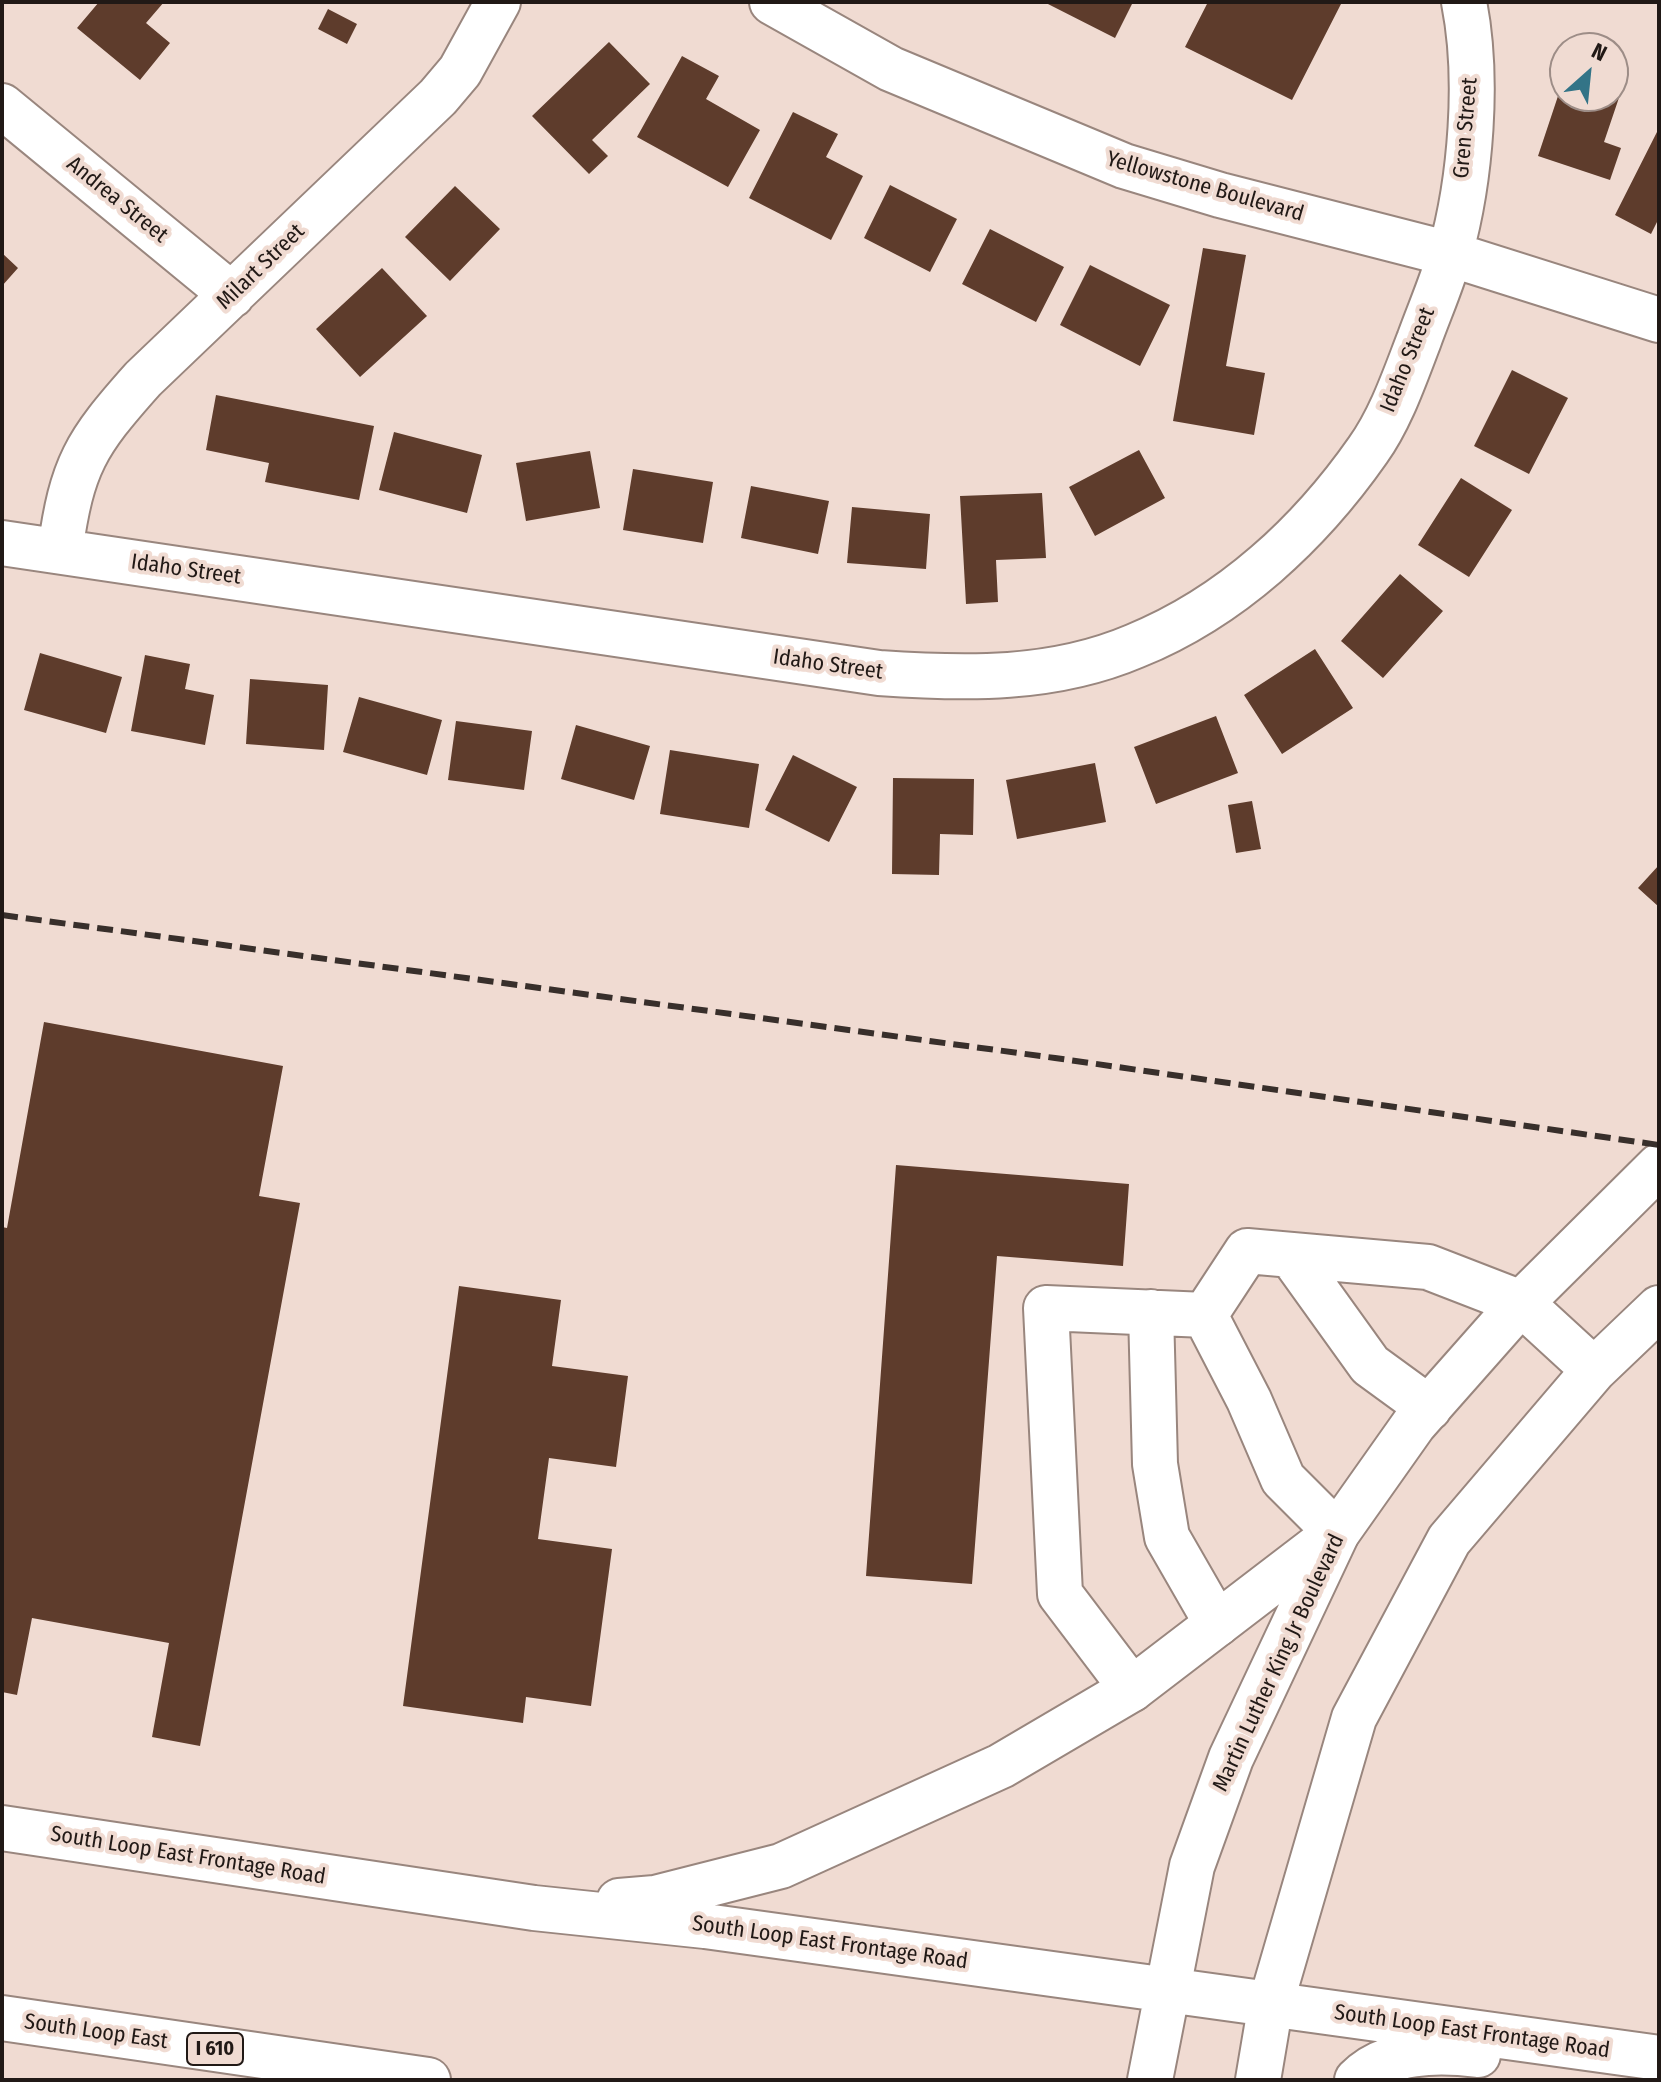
<!DOCTYPE html>
<html>
<head>
<meta charset="utf-8">
<style>
  body { margin:0 }
  #map { position:relative; width:1661px; height:2082px; overflow:hidden; background:#f0dbd2; font-family:"Fira Sans Condensed",sans-serif }
  canvas { display:block }
  .frame { position:absolute; inset:0; border:4px solid #211916; pointer-events:none }
  .north { position:absolute; left:1549px; top:32px; width:80px; height:80px; box-sizing:border-box; background:#f0dbd2; border:2px solid #9d8d87; border-radius:50%; rotate:27deg; font-size:22px; font-weight:700; line-height:32px; text-align:center; color:#211916 }
  .north::after { content:''; display:block; margin:auto; width:28px; height:36px; background:#337487; clip-path:polygon(50% 0,100% 100%,50% 72%,0 100%) }
</style>
</head>
<body>
<div id="map">
<canvas width="1661" height="2082"></canvas>
<div class="frame"></div>
<div class="north">N</div>
</div>
<script>
const g = document.querySelector('canvas').getContext('2d');
g.lineJoin = 'round';
function fillPath(path, color) { g.fillStyle = color; g.fill(path, 'evenodd'); }
function trace(path, color, width, dash) { g.strokeStyle = color; g.lineWidth = width; g.lineCap = dash ? 'butt' : 'round'; g.setLineDash(dash || []); g.stroke(path); }
function write(font, color, halo, rows, align = 'center') {
  g.font = font + ' "Fira Sans Condensed",sans-serif'; g.lineWidth = 8; g.setLineDash([]); g.textBaseline = 'middle'; g.strokeStyle = halo; g.fillStyle = color; for (const [text, x, y, turn = 0] of rows) {
    g.save(); g.translate(x, y); g.rotate((+turn || 0) * Math.PI / 180); g.textAlign = isNaN(turn) ? turn : align; if (halo) g.strokeText(text, 0, 0); g.fillText(text, 0, 0); g.restore();
  }
}
const building = new Path2D(`
  M99 2H164L146 23 170 43 140 80 77 28Z
  M1044 2H1133L1115 38Z
  M1208 2H1342L1292 100 1185 47Z
  M328 9 357 24 347 44 318 29Z
  M609 42 650 84 592 140 608 156 589 174 532 116Z
  M682 56 719 76 706 99 760 130 728 187 637 137Z
  M1613 72 1626 77 1604 142 1621 148 1610 180 1538 156 1564 78 1565 96H1613Z
  M793 112 838 134 826 157 863 176 831 240 749 198Z
  M1659 128V218L1651 234 1615 215Z
  M890 185 957 219 930 272 864 238Z
  M455 186 500 229 450 281 405 237Z
  M990 229 1064 267 1036 322 962 284Z
  M1203 248 1246 255 1226 366 1265 373 1254 435 1173 421Z
  M2 253 18 268 2 286Z
  M1090 265 1170 305 1140 366 1060 325Z
  M382 268 427 316 360 377 316 329Z
  M1512 370 1568 398 1529 474 1474 446Z
  M216 395 374 426 359 500 265 482 269 463 206 450Z
  M394 432 482 455 467 513 379 490Z
  M1139 450 1165 498 1095 536 1069 487Z
  M590 451 600 508 526 521 516 463Z
  M633 469 713 482 703 543 623 530Z
  M1461 478 1512 510 1469 577 1418 545Z
  M751 486 829 501 818 554 741 538Z
  M1042 493 1046 558 996 560 998 602 966 604 960 496Z
  M852 507 930 514 926 569 847 563Z
  M1400 574 1443 611 1383 678 1341 641Z
  M1315 649 1353 708 1282 754 1244 695Z
  M40 653 122 677 106 733 24 710Z
  M145 655 190 664 185 689 214 695 205 745 131 731Z
  M250 679 328 685 324 750 246 744Z
  M359 697 442 720 427 775 343 752Z
  M1216 716 1238 773 1156 804 1134 747Z
  M456 721 532 731 524 790 448 780Z
  M576 725 650 746 634 800 561 779Z
  M670 750 759 764 749 828 660 814Z
  M793 755 857 787 829 842 765 810Z
  M1095 763 1106 822 1017 839 1006 780Z
  M893 778 974 779 973 835 940 834 939 875 892 874Z
  M1252 801 1261 849 1236 853 1228 805Z
  M1659 865V907L1638 888Z
  M44 1022 283 1066 259 1196 300 1203 200 1746 152 1737 169 1643 32 1618 17 1695 2 1692V1227L7 1228Z
  M896 1165 1129 1184 1123 1266 997 1256 972 1584 866 1576Z
  M459 1286 561 1300 552 1366 628 1376 616 1467 549 1458 538 1539 612 1549 591 1706 526 1697 523 1723 403 1706Z`);
const minor = new Path2D(`
  M772 2 891 69 1124 166 1220 195 1450 254 1659 320
  M2 106 232 295
  M2 543 879 673C966 679 1053 681 1135 646 1231 607 1310 533 1368 450 1391 418 1405 376 1419 340 1429 312 1442 283 1450 254 1471 179 1479 78 1464 2
  M60 551C72 465 85 444 143 379L438 97 460 71 498 2
  M1291 1255 1370 1365 1429 1408
  M1151 1312 1155 1464 1167 1537 1217 1624
  M1205 1315 1249 1400 1283 1479 1337 1533
  M1132 1689 1060 1594 1046 1308 1205 1315 1247 1251 1428 1267 1521 1303`);
const major = new Path2D(`
  M1521 1303 1594 1370
  M2 1828 534 1908 705 1926 1659 2058
  M619 1901 655 1898 781 1866 1001 1766 1132 1689 1332 1536
  M1150 2080 1192 1866 1231 1758 1337 1533 1414 1424 1521 1303 1659 1166
  M1258 2080 1271 2003 1354 1718 1449 1540 1594 1370 1659 1308
  M1357 2080C1386 2050 1439 2050 1478 2055`);
const highway = new Path2D(`
  M2 2018 428 2080`);
const rail = new Path2D(`
  M2 915 1055 1058 1659 1145`);
const shields = [
  [215,2049,56]
];
const shieldNames = [
  ["I 610",215,2049]
];
const streetNames = [
  ["Gren Street",1466,128,-85],
  ["Yellowstone Boulevard",1205,187,16],
  ["Andrea Street",117,200,39],
  ["Milart Street",261,267,-44],
  ["Idaho Street",1408,360,-68],
  ["Idaho Street",186,570,8],
  ["Idaho Street",828,665,8],
  ["Martin Luther King Jr Boulevard",1279,1663,-65],
  ["South Loop East Frontage Road",188,1856,9],
  ["South Loop East Frontage Road",830,1943,8],
  ["South Loop East",96,2032,8],
  ["South Loop East Frontage Road",1472,2032,8]
];
fillPath(building, '#5e3c2c');
trace(minor, '#99867e', 48);
trace(major, '#99867e', 48);
trace(highway, '#99867e', 48);
trace(minor, '#fff', 44);
trace(major, '#fff', 44);
trace(highway, '#fff', 44);
trace(rail, '#382f2b', 6, [16, 8]);
for (const [x, y, w] of shields) { const box = new Path2D(); box.roundRect(x - w / 2, y - 16, w, 32, 6); g.fillStyle = '#f0dbd2'; g.fill(box); trace(box, '#211916', 2); }
write('bold 20px', '#211916', null, shieldNames);
write('22px', '#211916', '#f0dbd2', streetNames);
</script>
</body>
</html>
